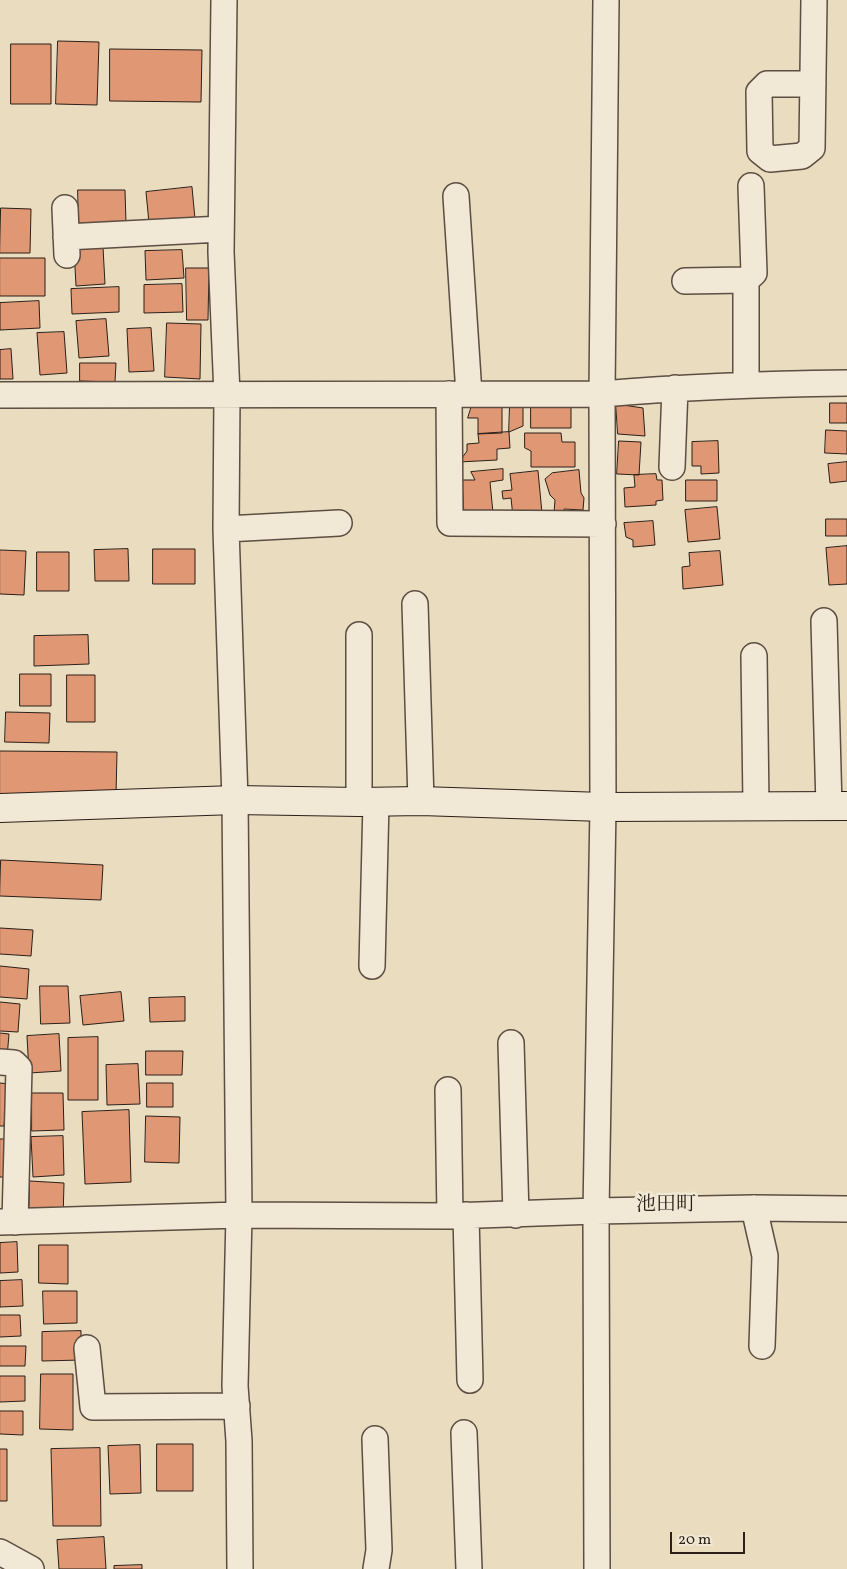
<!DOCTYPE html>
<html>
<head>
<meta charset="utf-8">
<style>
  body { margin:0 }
  #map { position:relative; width:847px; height:1569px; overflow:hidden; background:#eadcbe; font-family:Vollkorn,serif }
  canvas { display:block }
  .scale { position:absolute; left:670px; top:1532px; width:75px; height:22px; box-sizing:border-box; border:2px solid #2c1f18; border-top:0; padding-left:6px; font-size:15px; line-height:18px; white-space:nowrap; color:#2c1f18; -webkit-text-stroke:4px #f1e8d5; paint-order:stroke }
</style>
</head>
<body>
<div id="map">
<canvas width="847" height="1569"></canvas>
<div class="scale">20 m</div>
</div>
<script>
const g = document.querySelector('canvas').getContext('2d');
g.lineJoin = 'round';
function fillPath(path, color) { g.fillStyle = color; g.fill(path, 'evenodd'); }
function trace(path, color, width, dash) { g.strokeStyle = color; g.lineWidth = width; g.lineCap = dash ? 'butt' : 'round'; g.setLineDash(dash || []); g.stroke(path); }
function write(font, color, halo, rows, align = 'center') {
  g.font = font + ' Vollkorn,"Noto Serif JP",serif'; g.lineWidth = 5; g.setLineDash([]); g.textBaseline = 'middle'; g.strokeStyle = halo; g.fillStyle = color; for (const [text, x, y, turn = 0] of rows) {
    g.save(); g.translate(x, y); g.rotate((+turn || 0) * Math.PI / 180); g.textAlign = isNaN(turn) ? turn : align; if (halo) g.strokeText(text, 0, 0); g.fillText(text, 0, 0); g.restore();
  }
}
const building = new Path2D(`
  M58 41 99 42 97 105 56 104Z
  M11 44H51V104H11Z
  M110 49 202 50 201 102 110 101Z
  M192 187 195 219 149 223 146 192Z
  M78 190H125L126 223 79 224Z
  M1 208 31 209 30 253H0Z
  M103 247 105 284 76 286 74 249Z
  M182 250 184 278 146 280 145 251Z
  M0 258H45V296H0Z
  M186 268H209L208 320H187Z
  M182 284 183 312 144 313V285Z
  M119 287V312L72 314 71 289Z
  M39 301 40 328 0 330V303Z
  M106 319 109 356 79 358 76 321Z
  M167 323 201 324 200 379 165 377Z
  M151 328 154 371 129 372 127 329Z
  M64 332 67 373 40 375 37 333Z
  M11 349 13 379H0V350Z
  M80 363H116L115 382 80 381Z
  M473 402H502V433L478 434V418H468Z
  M531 402 571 403V428H531Z
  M830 403H847V423H830Z
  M510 404H523V426L509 432Z
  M616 404 643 408 645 436 618 434Z
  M826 430 847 431V454L825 453Z
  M509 432 510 448 497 449V460L459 462 467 451V444L479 443 478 434Z
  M525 433H561L562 442H575V467H531V451L525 448Z
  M619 441 641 442 639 475 617 474Z
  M718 441 719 473 701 474V466H692V442Z
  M847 462V481L830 483 828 464Z
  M503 469V480L490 482 493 513 464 516 462 480H475L471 472Z
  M579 470 581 493 584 498 583 510 564 509V514L554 513 555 500 550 495 545 479 552 473Z
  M538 471 542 513 513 517 511 498 503 499 502 491 512 490 510 474Z
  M656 474 657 480H662L663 500 656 501V505L625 507 624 488 635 487 634 475Z
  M686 480H717V501H686Z
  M717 507 720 539 688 542 685 510Z
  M826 519H847V536H826Z
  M653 521 655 545 633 547V540L626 537 624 523Z
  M847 546V584L829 585 826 548Z
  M128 549 129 581H95L94 550Z
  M153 549H195V584H153Z
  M0 550 26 551 24 595 0 594Z
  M720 551 723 585 683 589 682 567 690 566 689 553Z
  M37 552H69V591H37Z
  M88 635 89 664 34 666V636Z
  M20 674H51V706H20Z
  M67 675H95V722H67Z
  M6 712 50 713 49 743 5 742Z
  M0 751 117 752 116 795 0 794Z
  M1 860 103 865 101 900 0 896Z
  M0 928 33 930 31 956 0 954Z
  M0 966 29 969 27 999 0 997Z
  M40 986H68L70 1023 41 1024Z
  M121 992 124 1021 83 1025 80 996Z
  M185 997V1021L150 1022 149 998Z
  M0 1002 20 1004 18 1032 0 1031Z
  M0 1033 9 1034 7 1058H0Z
  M59 1034 61 1071 29 1073 27 1036Z
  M98 1037V1100H68V1038Z
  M146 1051H183L182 1075H146Z
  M138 1064 140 1104 107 1105 106 1065Z
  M0 1083 8 1084 4 1126H0Z
  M147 1083H173V1107H147Z
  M32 1093H63L64 1130 32 1131Z
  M129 1110 131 1182 85 1184 82 1112Z
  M146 1116 180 1117 179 1163 145 1162Z
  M63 1136 64 1175 33 1177 31 1137Z
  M0 1139H11L9 1177H0Z
  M30 1181 64 1183 63 1219 29 1217Z
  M17 1242 18 1272 0 1273V1243Z
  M39 1245H68V1284L39 1283Z
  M22 1280 23 1306 0 1307V1281Z
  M43 1291H77V1323L44 1324Z
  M0 1315H20L21 1336 0 1337Z
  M81 1331V1360L42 1361V1332Z
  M0 1346H26L25 1366H0Z
  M41 1374H73V1430L40 1429Z
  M0 1376H25V1401L0 1402Z
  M0 1411H23V1435L0 1434Z
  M157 1444H193V1491H157Z
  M140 1445 141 1493 110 1494 108 1446Z
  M100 1448 101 1526H53L51 1449Z
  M0 1449H7V1501H0Z
  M104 1537 106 1569H59L57 1540Z
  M142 1565V1569H114V1566Z`);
const street = new Path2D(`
  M224 0 221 252 227 395 226 529 235 800 239 1215 235 1386 239 1441 240 1569
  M813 84H767L759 92 760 151 770 159 802 156 812 148 814 0
  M456 196 469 394
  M65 208 67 255
  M66 237 221 229
  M746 280V384
  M685 281 746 280 754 273 751 186
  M449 394 450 523 603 524
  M0 395 602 394C684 387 765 384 847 383
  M672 467 675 388
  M226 529 339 523
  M415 604 421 801
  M824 621 829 807
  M754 656 756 805
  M359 802V635
  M372 966 376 802
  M511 1043 516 1215
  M0 1062 14 1063 19 1068 15 1222
  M448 1090 450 1216
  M754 1208 765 1256 762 1346
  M466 1215 470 1380
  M0 1222 239 1215 450 1216 596 1211 754 1208 847 1209
  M87 1348 93 1407 237 1406
  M464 1433 469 1569
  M375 1439 379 1550 376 1569
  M0 1552 31 1569
  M597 1569 596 1211 603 807 602 394 606 0`);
const secondary = new Path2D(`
  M0 808 235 800 359 802 421 801 603 807 847 806`);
const quarterNames = [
  ["池田町",666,1206]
];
fillPath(building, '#df9774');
trace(building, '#2c1f18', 1);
trace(street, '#5c4e42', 28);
trace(secondary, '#2c1f18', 30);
trace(street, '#f1e8d5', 25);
trace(secondary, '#f1e8d5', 28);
write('20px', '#2c1f18', '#f1e8d5', quarterNames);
</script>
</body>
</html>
